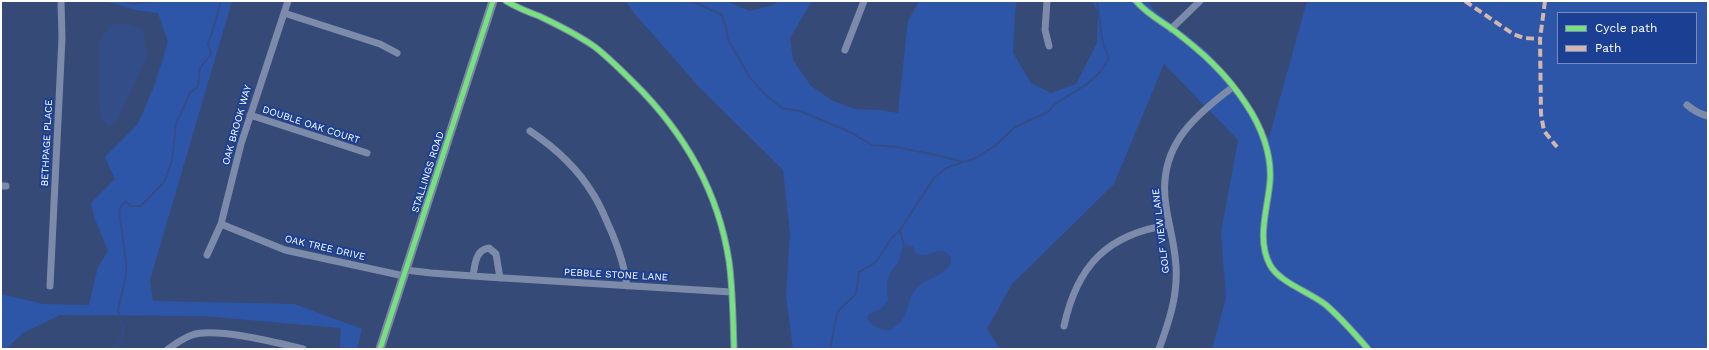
<!DOCTYPE html>
<html>
<head>
<meta charset="utf-8">
<style>
  body { margin:0 }
  #map { position:relative; width:1709px; height:350px; overflow:hidden; background:#364a77; font-family:"Work Sans",sans-serif }
  canvas { display:block }
  .frame { position:absolute; inset:0; border:2px solid #fff; pointer-events:none }
  .legend { position:absolute; left:1557px; top:12px; width:140px; height:52px; box-sizing:border-box; background:#1b3f92; border:1px solid #768cbe; margin:0; padding:5px 7px; list-style:none; font-size:12px; color:#fff }
  .legend li { display:flex; align-items:center; gap:8px; height:20px }
  .legend b { width:20px; border:1px solid #768cbe }
</style>
</head>
<body>
<div id="map">
<canvas width="1709" height="350"></canvas>
<div class="frame"></div>
<ul class="legend">
<li><b style="height:5px;background:#77e17e"></b>Cycle path</li>
<li><b style="height:5px;background:#d1b7ad"></b>Path</li>
</ul>
</div>
<script>
const g = document.querySelector('canvas').getContext('2d');
g.lineJoin = 'round';
function fillPath(path, color) { g.fillStyle = color; g.fill(path, 'evenodd'); }
function trace(path, color, width, dash) { g.strokeStyle = color; g.lineWidth = width; g.lineCap = dash ? 'butt' : 'round'; g.setLineDash(dash || []); g.stroke(path); }
function write(font, color, halo, rows, align = 'center') {
  g.font = font + ' "Work Sans",sans-serif'; g.lineWidth = 4; g.setLineDash([]); g.textBaseline = 'middle'; g.strokeStyle = halo; g.fillStyle = color; for (const [text, x, y, turn = 0] of rows) {
    g.save(); g.translate(x, y); g.rotate((+turn || 0) * Math.PI / 180); g.textAlign = isNaN(turn) ? turn : align; if (halo) g.strokeText(text, 0, 0); g.fillText(text, 0, 0); g.restore();
  }
}
const green = new Path2D(`
  M101 1H232L150 280 153 301 294 304 362 329 357 349H345L340 347 341 328 203 316 60 315 23 333 6 349H1V294L43 304 89 305 98 267 108 251 95 219 91 203 115 179 105 157 138 124 155 84 168 42 158 13 136 10 117 4Z
  M626 1H726L750 11 774 5 779 1H812L790 38 793 60 811 86 833 101 855 109 880 110 898 113 908 21 919 1H1017L1015 11 1013 53 1031 83 1051 93 1076 84 1097 43 1098 12 1092 1H1148L1154 10 1209 53 1238 91 1269 138 1307 1H1708V349H1212L1226 298 1221 233 1238 140 1164 64 1114 184 1012 284 987 329 1000 349H793L786 296 790 233 783 170 700 88 634 13ZM1558 13H1696V63H1558Z`);
const water = new Path2D(`
  M112 24H130L143 30 147 57 117 120 109 127 101 118 99 103V41Z
  M907 245 913 246C914 249 915 252 918 254 929 259 940 244 948 254 951 257 951 258 951 262 946 276 929 277 919 286 907 297 910 309 902 320 899 324 894 327 890 330 882 331 869 326 867 317L869 314 879 310 888 301 887 285 889 275 892 270 899 261 902 248Z`);
const stream = new Path2D(`
  M98 1H103
  M124 1 133 4 154 1
  M687 1 699 4 722 15 726 27 728 40 751 79 766 95 782 108 800 111 850 132 872 145 896 147 941 156 963 162
  M900 230 904 246
  M114 349 124 332 118 310 126 276V263L119 209 126 201 130 206H141L164 182 172 160 176 124 190 93 198 86 200 68 211 54 208 44 212 33 221 1
  M830 349 837 313 841 308 856 294 859 272 876 262 891 239 900 230 934 178 946 168 976 158 996 145 1015 127 1048 112 1055 104 1087 84 1100 72 1109 59 1103 44 1097 1`);
const street = new Path2D(`
  M506 1C516 7 528 12 539 16 558 25 578 35 595 47 609 58 621 70 633 82 684 132 718 190 729 261 733 290 733 320 734 349
  M1047 1 1045 30 1049 46
  M1136 1C1146 13 1159 20 1172 29 1201 51 1226 73 1246 104 1261 126 1272 154 1270 181 1268 208 1256 239 1270 265 1280 283 1310 292 1326 305 1341 318 1355 334 1368 349
  M284 13 380 44 397 53
  M1171 29 1200 1
  M845 50 864 1
  M1687 105C1694 111 1699 114 1708 116
  M250 115 367 153
  M530 131C554 147 578 169 593 194 601 206 606 220 612 233 619 250 625 267 627 286
  M1 186H6
  M221 224 285 250 404 276
  M207 255 221 224 241 144 288 1
  M406 270 431 273 487 277 731 292
  M473 276C475 265 475 250 489 248L496 254 500 278
  M50 286 62 38 61 1
  M1064 326C1077 266 1107 234 1169 225
  M168 349C175 344 184 338 192 335 216 327 278 343 303 349
  M1159 349C1169 322 1178 295 1176 266 1175 246 1169 226 1166 206 1157 149 1191 118 1233 87`);
const secondary = new Path2D(`
  M380 349 493 1`);
const quiet = new Path2D(`
  M1465 1 1513 34 1524 38 1540 39
  M1545 1 1540 39 1541 114 1544 131 1557 147`);
const cycleway = new Path2D(`
  M506 1C516 7 528 12 539 16 558 25 578 35 595 47 609 58 621 70 633 82 684 132 718 190 729 261 733 290 733 320 734 349
  M1136 1C1146 13 1159 20 1172 29 1201 51 1226 73 1246 104 1261 126 1272 154 1270 181 1268 208 1256 239 1270 265 1280 283 1310 292 1326 305 1341 318 1355 334 1368 349
  M380 349 493 1`);
const streetNames = [
  ["OAK BROOK WAY",237,125,-74],
  ["DOUBLE OAK COURT",311,125,18],
  ["BETHPAGE PLACE",47,143,-87],
  ["STALLINGS ROAD",428,172,-72],
  ["GOLF VIEW LANE",1161,231,-97],
  ["OAK TREE DRIVE",325,248,13],
  ["PEBBLE STONE LANE",616,275,3]
];
fillPath(green, '#2e56a8');
fillPath(water, '#334d89');
trace(stream, '#334d89', 2);
trace(street, '#7d8baa', 7);
trace(secondary, '#7a86a6', 9);
trace(quiet, '#d1b7ad', 4, [8, 4]);
trace(cycleway, '#77e17e', 5);
write('10px', '#fff', '#1b3f92', streetNames);
</script>
</body>
</html>
